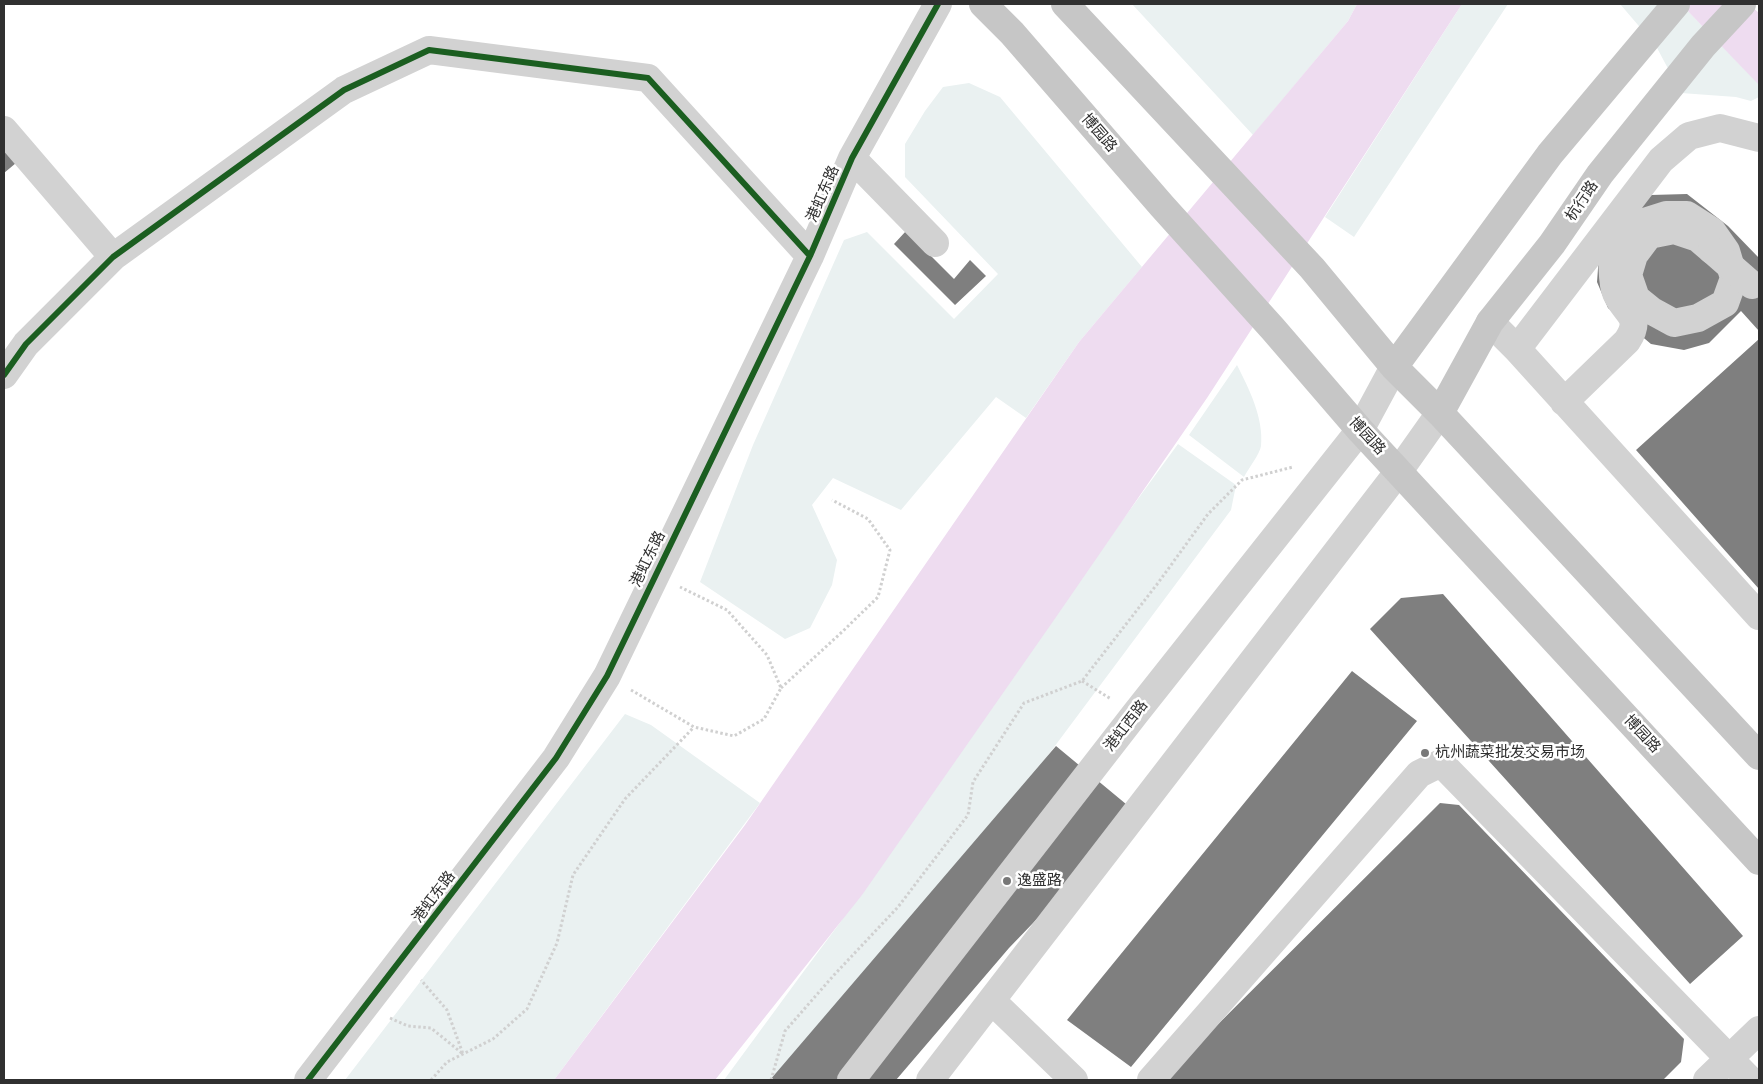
<!DOCTYPE html>
<html>
<head>
<meta charset="utf-8">
<style>
  body { margin:0 }
  #map { position:relative; width:1763px; height:1084px; overflow:hidden; background:#fff; font-family:Figtree,sans-serif }
  canvas { display:block }
  .frame { position:absolute; inset:0; border:5px solid #303030; pointer-events:none }
</style>
</head>
<body>
<div id="map">
<canvas width="1763" height="1084"></canvas>
<div class="frame"></div>
</div>
<script>
const g = document.querySelector('canvas').getContext('2d');
g.lineJoin = 'round';
function fillPath(path, color) { g.fillStyle = color; g.fill(path, 'evenodd'); }
function trace(path, color, width, dash) { g.strokeStyle = color; g.lineWidth = width; g.lineCap = dash ? 'butt' : 'round'; g.setLineDash(dash || []); g.stroke(path); }
function write(font, color, halo, rows, align = 'center') {
  g.font = font + ' Figtree,"Noto Sans SC",sans-serif'; g.lineWidth = 5; g.setLineDash([]); g.textBaseline = 'middle'; g.strokeStyle = halo; g.fillStyle = color; for (const [text, x, y, turn = 0] of rows) {
    g.save(); g.translate(x, y); g.rotate((+turn || 0) * Math.PI / 180); g.textAlign = isNaN(turn) ? turn : align; if (halo) g.strokeText(text, 0, 0); g.fillText(text, 0, 0); g.restore();
  }
}
const green = new Path2D(`
  M1132 4H1357L1348 21 1253 135Z
  M1462 4H1508L1354 237 1325 217Z
  M1620 4H1681L1759 84V97L1751 101 1736 97 1681 93 1656 46Z
  M969 83 1000 97 1142 267 1079 342 1026 418 996 397 901 510 833 478 812 505 837 560 832 585 810 628 785 639 700 582 753 445 844 240 867 232 954 319 998 274 905 177V144L925 111 943 87Z
  M1237 365C1249 389 1264 418 1261 446 1260 454 1248 469 1244 477L1189 435Z
  M1178 444 1236 485 1231 510 837 1038 795 1070 788 1080H724L804 971 842 920 851 892Z
  M625 714 651 725 760 803 554 1080H345Z`);
const water = new Path2D(`
  M1357 4H1462L1207 398 1054 620 862 895 715 1080H554L745 825 1079 342 1348 21Z
  M1681 4H1749L1759 13V85Z`);
const building = new Path2D(`
  M4 150 16 163 4 173Z
  M1687 194 1728 226 1759 258V331L1741 311 1709 343 1684 350 1651 344 1608 308 1597 282 1599 255 1651 195Z
  M906 231 954 279 970 260 986 276 955 305 894 244Z
  M1759 339V589L1636 450Z
  M1443 594 1743 936 1690 984 1370 629 1401 598Z
  M1352 671 1417 721 1131 1067 1067 1020Z
  M1056 746 1138 814 1009 948 896 1080H770Z
  M1440 803 1459 805 1684 1039 1681 1062 1663 1080H1162Z`);
const path = new Path2D(`
  M1082 681 1111 699
  M781 688 842 632 878 597 890 550 868 519 832 500
  M631 690 694 727 734 736 764 719 781 688 767 655 727 610 680 587
  M390 1018 408 1026 431 1028 463 1054 447 1010 421 980
  M431 1080 447 1062 493 1039 527 1009 557 943 573 875 625 799 694 727
  M771 1080 785 1031 834 975 898 907 968 815 973 782 1024 703 1082 681 1158 583 1208 514 1242 480 1293 467`);
const minor = new Path2D(`
  M4 130 113 257
  M852 158 935 243
  M1490 322 1517 349 1759 616
  M1517 349 1661 160 1689 136 1720 128 1759 138
  M4 375 26 344 113 257 344 90 429 50 648 78 810 256
  M1564 402 1627 341C1643 316 1626 315 1616 293 1612 284 1613 268 1612 258L1626 240 1644 222 1666 215H1687L1712 231 1726 251 1734 278 1725 303 1698 318 1674 323 1652 311 1636 298 1628 275 1634 255 1649 235 1674 230 1698 238 1712 250
  M992 1001 1074 1080
  M308 1080 556 758 607 676 810 256 852 158 938 4
  M851 1080 1135 714 1360 430 1394 367
  M930 1080 1399 471 1440 413
  M1151 1080 1419 774 1441 763 1750 1080
  M1707 1080 1759 1030`);
const major = new Path2D(`
  M983 4 1012 33 1162 206 1273 329 1360 430 1759 861
  M1065 4 1312 268 1394 367 1440 413 1759 756
  M1394 367 1550 154 1676 4
  M1440 413 1490 322 1552 244 1600 174 1703 46 1742 4`);
const minorBridge = new Path2D(`
  M1712 250 1752 285`);
const cycleway = new Path2D(`
  M4 375 26 344 113 257 344 90 429 50 648 78 810 256
  M308 1080 556 758 607 676 810 256 852 158 938 4`);
const markers = [
  [1425,753,5,"#787878"],
  [1007,881,5,"#787878"]
];
const streetNames = [
  ["博园路",1099,133,49],
  ["港虹东路",823,194,-67],
  ["杭行路",1582,201,-56],
  ["博园路",1367,436,47],
  ["港虹东路",648,559,-64],
  ["港虹西路",1126,726,-52],
  ["博园路",1642,734,47],
  ["港虹东路",434,897,-53]
];
const poiNames = [
  ["杭州蔬菜批发交易市场",1435,753],
  ["逸盛路",1017,881]
];
fillPath(green, '#eaf1f1');
fillPath(water, '#eedcf0');
fillPath(building, '#7f7f7f');
trace(path, '#d0d0d0', 3, [2.5, 2.5]);
trace(minor, '#d2d2d2', 28);
trace(major, '#c6c6c6', 28);
trace(minorBridge, '#d2d2d2', 28);
trace(cycleway, '#1b5e20', 6);
for (const [x, y, r, color] of markers) { const dot = new Path2D(); dot.arc(x, y, r, 0, 2 * Math.PI); g.fillStyle = color; g.fill(dot); trace(dot, '#fff', 2); }
write('15px', '#303030', '#fff', streetNames);
write('15px', '#303030', '#fff', poiNames, 'left');
</script>
</body>
</html>
